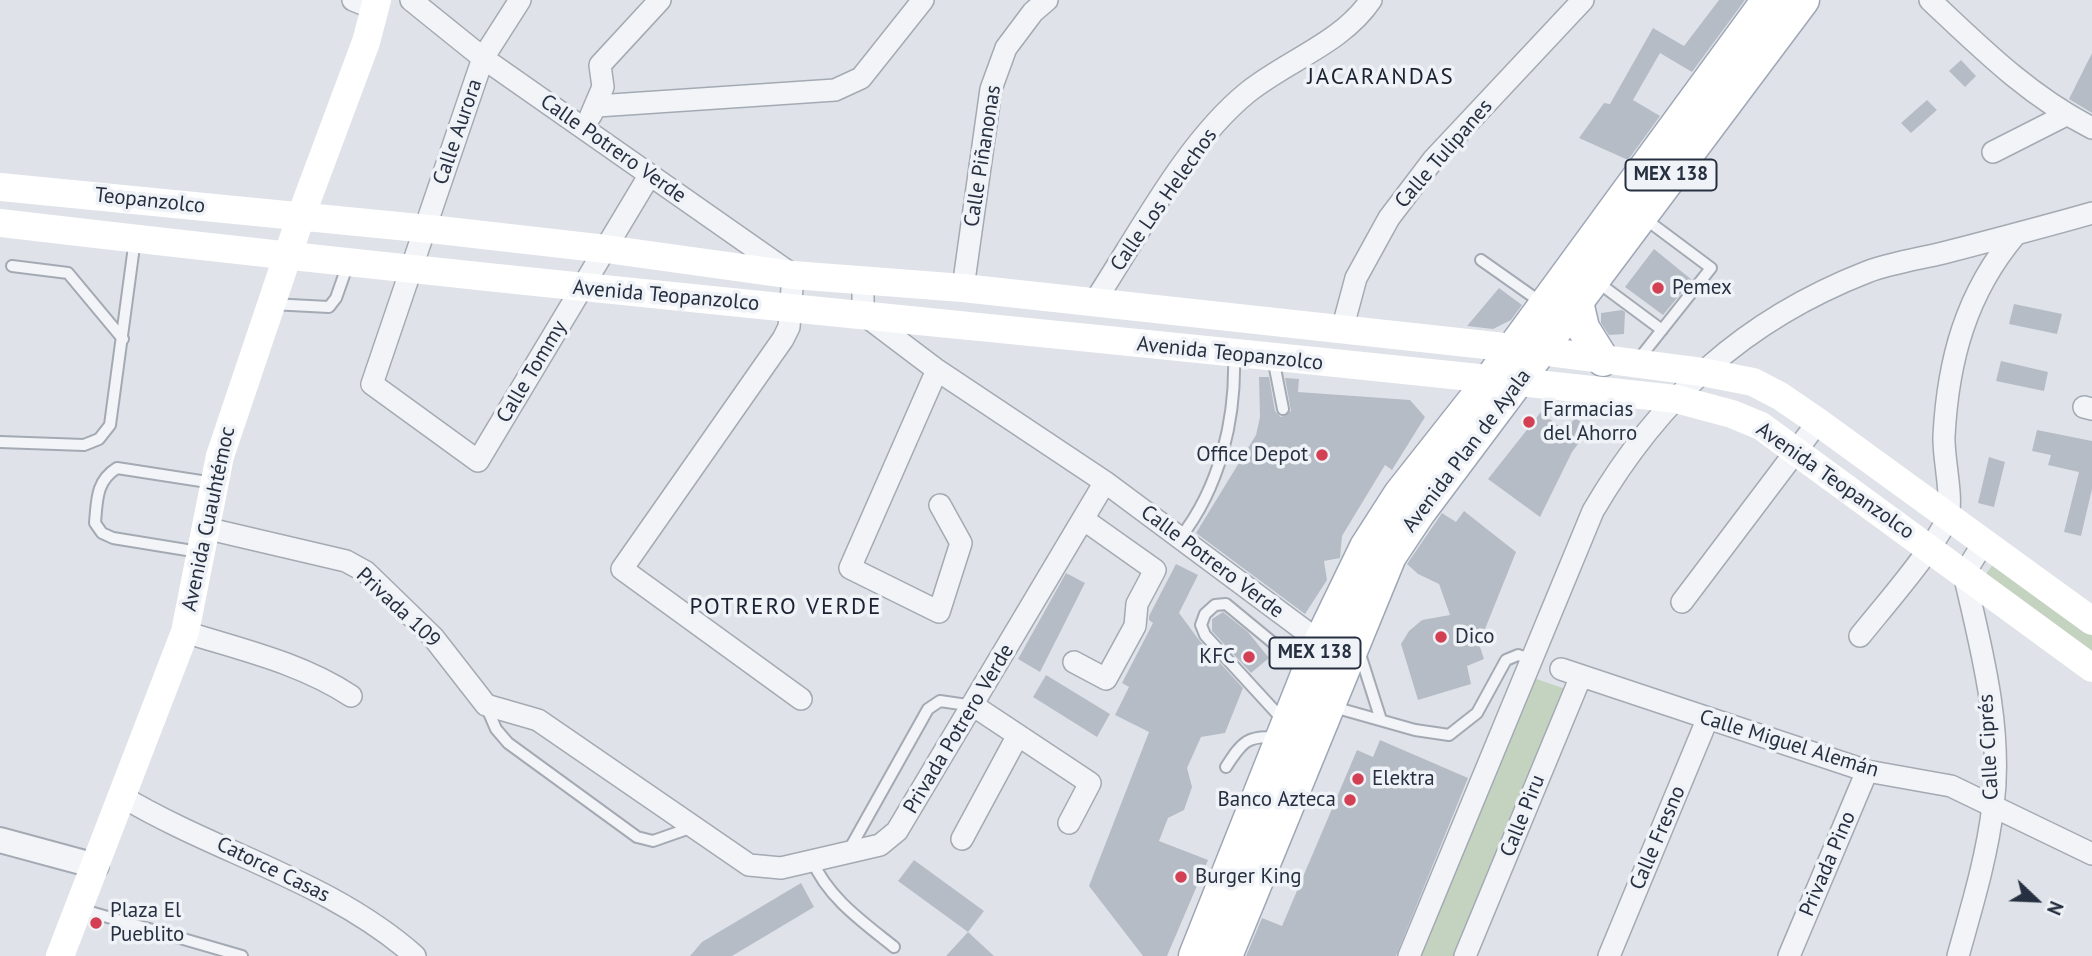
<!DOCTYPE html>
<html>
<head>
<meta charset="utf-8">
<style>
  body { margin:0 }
  #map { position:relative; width:2092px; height:956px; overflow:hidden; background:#dfe3e9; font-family:"PT Sans",sans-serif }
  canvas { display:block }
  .north { position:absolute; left:2001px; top:865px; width:70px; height:70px; -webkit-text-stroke:5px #eff2f6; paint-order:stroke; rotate:113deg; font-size:19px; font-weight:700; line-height:28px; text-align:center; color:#273041 }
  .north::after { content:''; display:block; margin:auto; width:24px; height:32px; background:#273041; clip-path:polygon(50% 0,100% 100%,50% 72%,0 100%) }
</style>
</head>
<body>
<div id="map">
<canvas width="2092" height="956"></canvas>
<div class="north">N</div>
</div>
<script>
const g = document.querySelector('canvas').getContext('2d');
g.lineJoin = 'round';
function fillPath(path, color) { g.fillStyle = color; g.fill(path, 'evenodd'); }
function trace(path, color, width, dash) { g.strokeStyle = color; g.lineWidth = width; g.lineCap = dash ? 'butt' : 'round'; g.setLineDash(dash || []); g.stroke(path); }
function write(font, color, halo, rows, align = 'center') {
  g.font = font + ' "PT Sans",sans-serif'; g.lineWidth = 7; g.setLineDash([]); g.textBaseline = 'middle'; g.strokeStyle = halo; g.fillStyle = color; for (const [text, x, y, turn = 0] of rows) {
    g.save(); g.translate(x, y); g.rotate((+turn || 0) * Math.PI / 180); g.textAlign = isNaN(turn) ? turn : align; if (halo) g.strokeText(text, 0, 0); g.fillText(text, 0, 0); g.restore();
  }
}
const green = new Path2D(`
  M2001 554 2092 620V668L1978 584Z
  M1525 675 1574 692 1465 956H1409Z`);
const building = new Path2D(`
  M1719 0H1745L1692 72 1660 53 1633 100 1660 116 1628 160 1579 138 1604 103 1610 104 1653 28 1684 46Z
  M2092 53V113L2069 99Z
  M1961 60 1976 76 1965 87 1949 71Z
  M1927 100 1937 110 1911 133 1901 123Z
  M1654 249 1692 280 1663 315 1625 287Z
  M1499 288 1522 305 1511 320 1493 329 1467 326Z
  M2014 304 2062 314 2057 334 2009 324Z
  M1622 310 1625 312 1624 334 1609 335 1601 323V313Z
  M2001 361 2048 372 2044 391 1996 381Z
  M1259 377H1269L1275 411 1281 417 1291 411 1285 378 1299 379 1298 392 1410 400 1425 417 1392 470 1385 465 1342 536 1340 558 1324 561 1327 580 1305 614 1196 533 1256 435 1260 417Z
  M1541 412 1565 431 1575 418 1590 428 1572 452 1540 517 1488 479Z
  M2037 430 2092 441V489L2081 536 2064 532 2079 472 2048 465 2051 455 2032 451Z
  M1989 457 2005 462 1994 507 1978 503Z
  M1464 511 1516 552 1479 644 1484 659 1467 666 1471 684 1418 700 1401 644 1409 631 1422 620 1450 615 1439 584 1418 574 1407 564 1442 513 1456 522Z
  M1176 564 1198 575 1179 613 1199 640 1243 688 1225 733 1201 737 1187 768 1192 787 1184 810 1168 818 1159 841 1208 860 1167 956H1143L1089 886 1149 732 1115 715 1129 687 1122 683 1153 623 1149 620V616Z
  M1066 573 1085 583 1040 672 1018 659Z
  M1223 612 1248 632 1269 658 1251 673 1212 631V619Z
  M1046 675 1110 714 1097 737 1033 697Z
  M1380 740 1468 778 1396 956H1246L1262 918 1282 926 1357 750 1373 757Z
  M914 860 984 911 968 932 898 881Z
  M801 883 814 907 732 956H690L702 942Z
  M968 932 994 956H946Z`);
const service = new Path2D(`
  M1481 260 1542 303
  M12 266 68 273 123 339
  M1596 281 1662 330
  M271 304 329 307 336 298 348 264
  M1273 358 1283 409
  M1638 360 1711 268 1644 218
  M0 442 84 445 99 439 110 425 135 239
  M1180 538C1220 487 1236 419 1234 355
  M199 552 113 538 102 533 95 523C97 500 96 481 117 468L214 483
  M1359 651 1381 720
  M486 706 496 729 508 743 637 837 653 841 693 827
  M1330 706 1415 730 1449 735 1477 713 1506 660 1518 655 1531 659
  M1284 721 1205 635 1201 625 1205 614 1215 605 1226 604 1306 670
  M1226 767C1242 742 1248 734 1279 738
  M849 850 928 709 940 701 974 706
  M812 860C828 898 863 922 894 947
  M80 909 242 956`);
const minor = new Path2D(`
  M353 0 375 9
  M411 0 483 58 793 275 789 327 783 339 622 569 801 699
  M520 0 483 58 372 384 478 461 649 176
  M1930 0C1981 48 2029 96 2092 128
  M597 106 835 90 861 78 923 0
  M591 115 603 87 600 65 660 0
  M1993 152 2066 115
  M863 281V314L937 370 1105 482 1320 642
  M963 288 991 89 1006 48 1033 12 1047 0
  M1093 304C1138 236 1185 143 1248 92 1288 60 1342 43 1371 0
  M1342 330 1356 278 1389 218 1433 160 1583 0
  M937 370 850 568 939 612 961 543 940 505
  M2084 407 2092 409
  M205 528 346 561 366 572 433 637 486 705 538 720 749 865 781 868 880 845 897 831 1105 482
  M1682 602 1818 422
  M185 632C242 650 301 663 351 696
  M1860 636C1879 612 1942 540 1948 515 1953 496 1943 458 1944 436 1948 360 1966 293 2016 234
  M1074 662 1106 679 1135 626 1137 604 1155 570 1083 519
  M1561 669 1867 771 1951 786 2092 854
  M974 706 1090 783 1069 823
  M123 797C219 854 330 881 415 956
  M962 839 1017 737
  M1409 956 1593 511C1659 398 1744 320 1867 272 1891 263 1918 259 1943 253 1993 240 2043 227 2092 213
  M1465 956 1581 676
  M1609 956 1707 720
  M1789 956 1867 771
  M1958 956C1972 906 1987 857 1993 806 2003 729 1981 647 1964 574L1984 542`);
const tertiary = new Path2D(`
  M0 840 96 866`);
const secondary = new Path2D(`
  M0 187 439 230 606 249 793 275 963 288 1541 351 1702 372 1753 382 1780 396 1818 422 2092 621
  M0 223C558 289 1118 338 1676 399L1732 414 1761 426 2092 668
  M60 956 185 632 220 456 301 216 366 42 377 0`);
const primary = new Path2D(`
  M1577 302 1583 328 1603 360
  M1195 956 1320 642 1366 547 1400 494 1490 380 1768 0
  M1226 956 1390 556 1418 514 1803 0`);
const markers = [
  [1658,288,7,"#d34053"],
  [1529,422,7,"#d34053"],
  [1322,455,7,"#d34053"],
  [1441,637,7,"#d34053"],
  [1249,657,7,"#d34053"],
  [1358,779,7,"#d34053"],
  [1350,800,7,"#d34053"],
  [1181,877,7,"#d34053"],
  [96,923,7,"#d34053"]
];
const shields = [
  [1671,175,91],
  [1315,653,91]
];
const shieldNames = [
  ["MEX 138",1671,175],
  ["MEX 138",1315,653]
];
const streetNames = [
  ["Calle Aurora",458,132,-71],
  ["Calle Potrero Verde",613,149,35],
  ["Calle Tulipanes",1444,154,-49],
  ["Calle Piñanonas",983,156,-81],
  ["Calle Los Helechos",1164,200,-55],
  ["Teopanzolco",150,201,6],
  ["Avenida Teopanzolco",666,296,5],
  ["Avenida Teopanzolco",1230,354,6],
  ["Calle Tommy",532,372,-59],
  ["Avenida Plan de Ayala",1467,451,-53],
  ["Avenida Teopanzolco",1835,481,35],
  ["Avenida Cuauhtémoc",209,519,-78],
  ["Calle Potrero Verde",1212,562,37],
  ["Privada 109",398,608,43],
  ["Privada Potrero Verde",959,729,-59],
  ["Calle Miguel Alemán",1789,744,17],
  ["Calle Ciprés",1989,747,-93],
  ["Calle Piru",1523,816,-68],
  ["Calle Fresno",1658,838,-67],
  ["Privada Pino",1828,864,-67],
  ["Catorce Casas",273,870,26]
];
const poiNames = [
  ["Pemex",1672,288],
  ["Farmacias",1543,410],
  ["del Ahorro",1543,434],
  ["Office Depot",1308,455,"right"],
  ["Dico",1455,637],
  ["KFC",1235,657,"right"],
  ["Elektra",1372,779],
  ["Banco Azteca",1336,800,"right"],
  ["Burger King",1195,877],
  ["Plaza El",110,911],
  ["Pueblito",110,935]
];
const neighbourhoodNames = [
  ["JACARANDAS",1381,77],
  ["POTRERO VERDE",786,607]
];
fillPath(green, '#c4d3c0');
fillPath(building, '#b6bcc6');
trace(service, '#a4aab3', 14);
trace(minor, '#a4aab3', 24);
trace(tertiary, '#a4aab3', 28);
trace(primary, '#9ea7b5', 35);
trace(service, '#f2f4f7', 10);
trace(minor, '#f2f4f7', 21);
trace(tertiary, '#f2f4f7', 24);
trace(secondary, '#fff', 28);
trace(primary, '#fff', 32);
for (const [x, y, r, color] of markers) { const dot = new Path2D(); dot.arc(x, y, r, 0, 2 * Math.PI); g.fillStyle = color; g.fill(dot); trace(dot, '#eff2f6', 2.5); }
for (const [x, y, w] of shields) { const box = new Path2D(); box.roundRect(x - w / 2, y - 15.5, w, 31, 5); g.fillStyle = '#eff2f6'; g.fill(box); trace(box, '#273041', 2); }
write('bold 19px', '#273041', null, shieldNames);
write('21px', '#273041', '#eff2f6', streetNames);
write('21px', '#273041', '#eff2f6', poiNames, 'left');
g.letterSpacing = '2px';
write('23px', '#1a2131', '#eff2f6', neighbourhoodNames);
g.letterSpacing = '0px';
</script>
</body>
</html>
